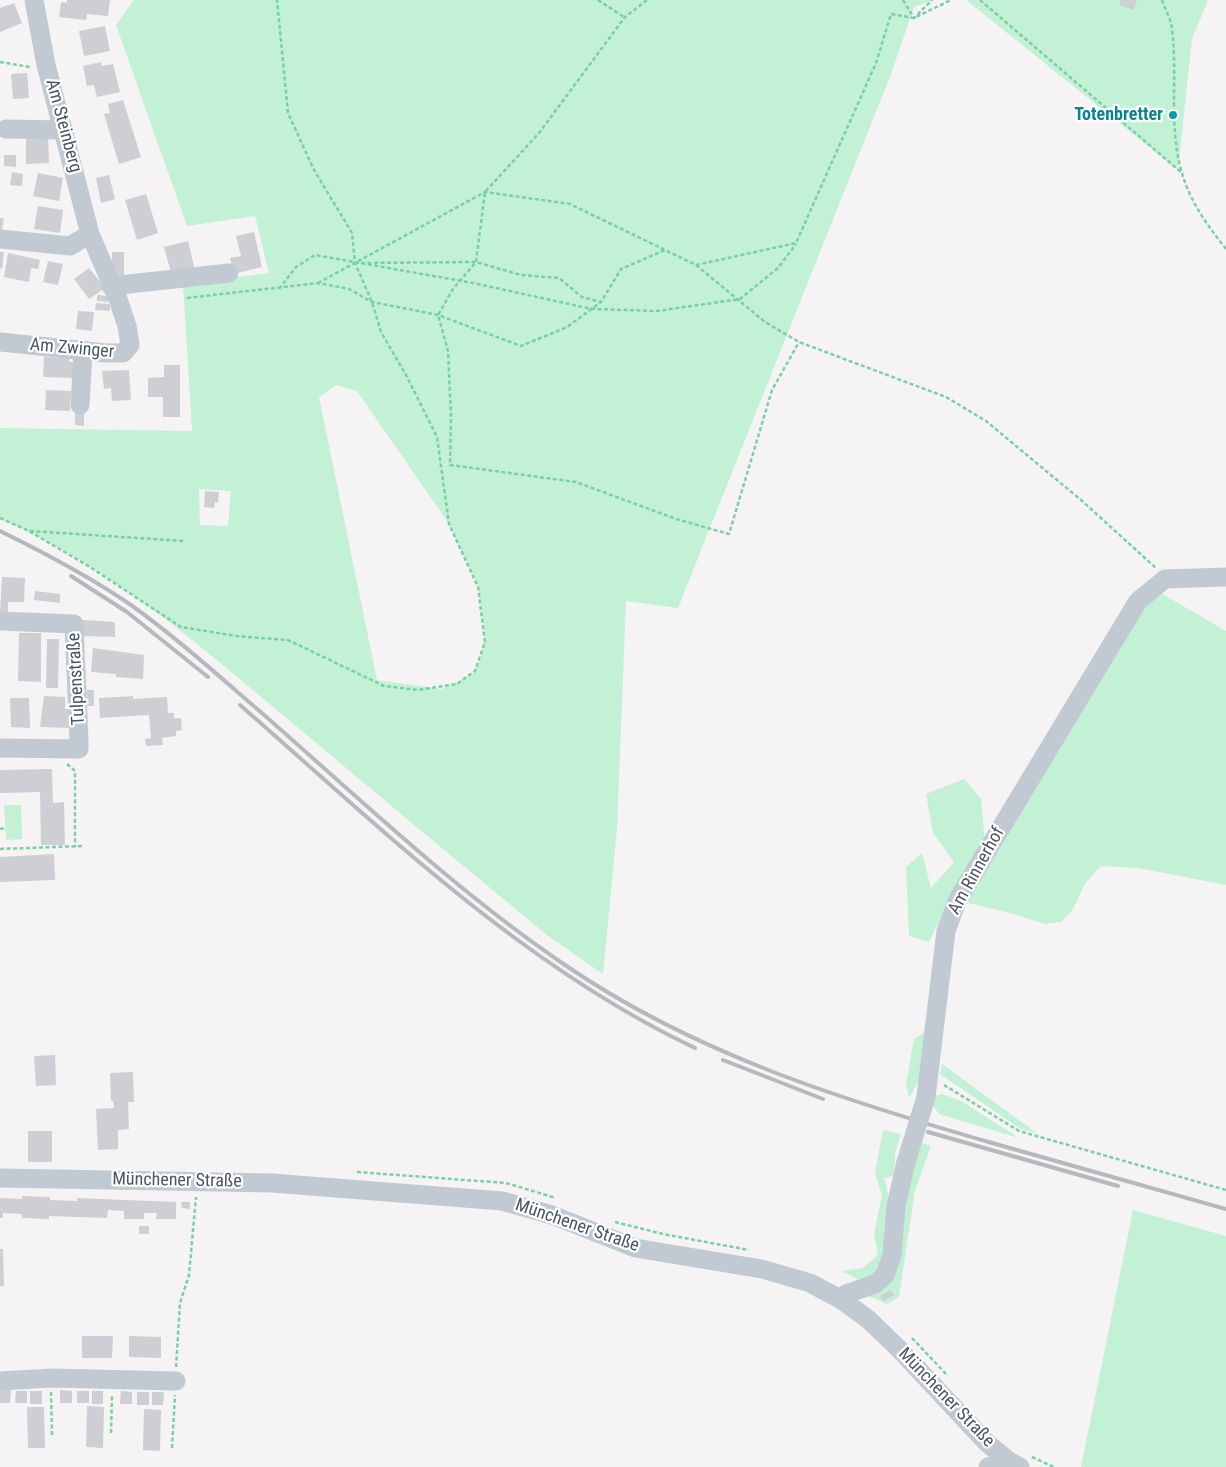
<!DOCTYPE html>
<html>
<head>
<meta charset="utf-8">
<style>
  body { margin:0 }
  canvas { display:block; background:#f5f3f3 }
</style>
</head>
<body>
<canvas width="1226" height="1467"></canvas>
<script>
const g = document.querySelector('canvas').getContext('2d');
g.lineJoin = 'round';
function fillPath(path, color) { g.fillStyle = color; g.fill(path, 'evenodd'); }
function trace(path, color, width, dash) { g.strokeStyle = color; g.lineWidth = width; g.lineCap = dash ? 'butt' : 'round'; g.setLineDash(dash || []); g.stroke(path); }
function write(font, color, halo, rows, align = 'center') {
  g.font = font + ' "Roboto Condensed",sans-serif'; g.lineWidth = 4.5; g.setLineDash([]); g.textBaseline = 'middle'; g.strokeStyle = halo; g.fillStyle = color; for (const [text, x, y, turn = 0] of rows) {
    g.save(); g.translate(x, y); g.rotate((+turn || 0) * Math.PI / 180); g.textAlign = isNaN(turn) ? turn : align; if (halo) g.strokeText(text, 0, 0); g.fillText(text, 0, 0); g.restore();
  }
}
const green = new Path2D(`
  M134 0H933L914 7 891 74 678 608 626 601 617 829 603 974 548 936C462 865 376 793 290 721 200 646 109 565 0 518V428L192 431 183 284 269 273 255 216 187 226 116 25ZM336 385 357 391 449 524 478 585 485 634 481 659 472 675 442 689 377 680 319 397ZM199 489 231 491 228 526 200 525Z
  M966 0H1208L1192 39 1178 170Z
  M1159 592 1226 631V885L1138 868 1101 866 1086 882 1072 911 1061 922 1045 924 1010 913 965 902 1141 607Z
  M964 779 981 799 985 843 949 900 929 942 909 936 906 867 922 853 931 888 954 862 933 833 926 794Z
  M4 805H21L22 839 6 840Z
  M930 1029 921 1077 909 1098 906 1084 914 1039Z
  M942 1064 1038 1134 1019 1128 940 1074Z
  M942 1094 961 1101 1019 1138 939 1114 928 1098Z
  M883 1130 901 1134 895 1155 894 1176 884 1178 889 1197 884 1231 886 1262 874 1278 861 1281 841 1271 863 1268 878 1255 874 1234 882 1195 875 1173Z
  M916 1141 931 1146 915 1191 899 1297 887 1304 861 1293 887 1282 908 1163Z
  M1133 1210 1226 1236V1467H1081Z`);
const building = new Path2D(`
  M67 0H110L108 16 87 14 86 20 59 17 61 2 67 3Z
  M1121 0H1137L1134 10 1119 5Z
  M14 3 22 23 0 32V8Z
  M105 26 110 51 84 56 79 31Z
  M101 62 102 66 113 64 120 92 97 97 94 85 87 86 83 66Z
  M27 73 29 98 13 99 11 74Z
  M123 100 141 157 119 164 104 114 110 113 108 104Z
  M48 133 49 163 26 164V134Z
  M4 155H16V167L4 166Z
  M12 172 23 174 22 186 10 185Z
  M38 173 63 178 59 201 33 196Z
  M109 175 115 199 101 203 96 178Z
  M146 194 158 233 137 240 125 200Z
  M38 206 63 210 60 233 34 229Z
  M0 218H4L2 230H0Z
  M254 232 262 267 234 274 230 258 241 256 236 236Z
  M188 241 195 270 172 276 164 247Z
  M0 252H4L2 269 0 268Z
  M112 252H124V275H112Z
  M8 253 40 260 38 269 31 268 29 282 4 277Z
  M48 261 63 264 58 285 43 282Z
  M89 268 105 288 89 299 74 279Z
  M97 295 108 296V302L97 301Z
  M96 303 110 304V311L95 310Z
  M78 311 94 312 92 331 76 329Z
  M44 357 70 358 69 362H77L76 378 43 377Z
  M164 365H180V417H163V397H148V378L164 377Z
  M129 370 131 400 112 401 111 388 104 389 102 371Z
  M46 390 71 391 70 411 45 410Z
  M75 411H84V426L75 425Z
  M205 491 219 492 218 503 215 502 214 508 204 507Z
  M2 577 25 578 24 602H8V612H0Z
  M35 591 60 594V603L34 600Z
  M83 620 115 622V637L83 636Z
  M19 633H41V682L18 681Z
  M47 639H59L58 688H46Z
  M93 648 144 655 143 679 116 677V674L91 672Z
  M87 690H94V706H87Z
  M44 696 65 697V709H70L69 728 40 727Z
  M133 696V699L167 697 168 713H174V718H181L182 730 176 731V736L162 738 163 745 146 746 145 739 151 738 149 715 100 718 99 698Z
  M10 698H29L30 728 11 727Z
  M52 769 53 803 64 802 65 845H41L40 792 0 793V770Z
  M54 854 55 880 0 882V857Z
  M55 1055 56 1085 36 1086 34 1056Z
  M133 1072 134 1102H128L129 1129 118 1130V1149L98 1150 96 1109 114 1108 113 1101H111L110 1073Z
  M28 1131H52V1162H28Z
  M22 1196 50 1197V1200L77 1201V1198L176 1202V1219H156L157 1213H144V1219H124V1211L108 1210 107 1218 49 1216V1219L22 1218V1214L3 1213V1218H0V1198L22 1199Z
  M181 1202H190V1209L182 1208Z
  M139 1226H149V1234H139Z
  M0 1249H3L4 1286H0Z
  M891 1290 894 1295 883 1301 880 1296Z
  M82 1336H113L112 1358H82Z
  M129 1336 161 1337V1358L129 1357Z
  M0 1390H11L10 1403H0Z
  M60 1390 72 1391V1403H60Z
  M16 1391H27V1403H15Z
  M30 1391H42V1404H30Z
  M77 1391H89V1403H77Z
  M92 1391H103V1404H92Z
  M121 1391 132 1392V1404H120Z
  M137 1392H149V1405H137Z
  M152 1392H164L163 1405H152Z
  M87 1406 104 1407 103 1448 86 1447Z
  M27 1407H44L45 1448H28Z
  M144 1409 161 1410 160 1451 143 1450Z`);
const path = new Path2D(`
  M598 0 624 17
  M647 0 625 17 539 133 485 192 476 262 453 289 438 315 448 351 451 416 450 465 576 482 676 519 729 534 772 390 799 342
  M903 0 914 18 932 0
  M980 0 1182 173
  M1162 0C1165 9 1171 19 1172 29 1178 76 1168 127 1182 173 1190 202 1208 226 1226 249
  M0 62 30 67
  M361 263 476 262 521 275 559 278 582 297 601 302 621 269 665 250
  M696 265 765 322 799 342 946 397 986 421 1081 500 1156 568
  M318 283 485 192 570 204 696 265 796 243 876 63 891 14 914 18 951 0
  M279 289 296 267 315 255 473 283 592 309 657 311 740 299 778 268 796 244
  M187 298 318 283 349 289 372 302 438 315 521 346 567 327 601 302
  M0 518 29 531 90 567 181 627 236 636 288 640 384 686 418 690 457 684 475 671 485 642 478 587 449 524 437 437 406 375 381 332 372 302 355 263 352 233 314 170 288 113 277 0
  M30 531 184 541
  M67 764 75 771V847
  M0 829 5 828
  M0 849 82 846
  M944 1085 1019 1131 1226 1190
  M357 1172 506 1183 556 1198
  M615 1222 663 1234 749 1250
  M912 1338 948 1376
  M176 1367 180 1303 189 1275 196 1197
  M51 1392 52 1435
  M111 1433 112 1395
  M172 1448 175 1395
  M1032 1457 1054 1467`);
const minor = new Path2D(`
  M6 129 64 130
  M0 239 70 246 90 234
  M111 286 229 273
  M0 342 106 353H123L130 345 127 326 118 299 90 234 46 65 34 0
  M80 405 83 351
  M0 621 74 624 79 741V749L0 748
  M926 1097 946 931 958 899 1138 601 1165 579 1226 577
  M0 1178 272 1183 502 1201 552 1215 635 1248 762 1269 810 1283 842 1300 869 1320 901 1351 987 1443 1009 1461 1020 1467
  M842 1300 846 1294 875 1284 885 1275 892 1255 896 1206 906 1162
  M0 1381 51 1378 176 1381
  M988 1467 1009 1461`);
const rail = new Path2D(`
  M0 531C45 553 89 576 131 605 177 638 220 677 263 714 361 800 457 892 565 965 695 1054 843 1100 992 1143 1070 1165 1148 1187 1226 1209
  M71 576 127 612 208 677
  M240 705C383 830 522 966 695 1048
  M723 1060 823 1099
  M928 1132 1118 1186`);
const minorBridge = new Path2D(`
  M906 1162 926 1097`);
const markers = [
  [1173,115,5,"#0f9aa8"]
];
const cultureNames = [
  ["Totenbretter",1163,115]
];
const streetNames = [
  ["Am Steinberg",63,126,75],
  ["Am Zwinger",72,349,5],
  ["Tulpenstraße",77,679,-93],
  ["Am Rinnerhof",977,871,-61],
  ["Münchener Straße",177,1181,1],
  ["Münchener Straße",577,1226,19],
  ["Münchener Straße",946,1398,46]
];
fillPath(green, '#c3f1d5');
fillPath(building, '#cdcfd5');
trace(path, '#7ad0a6', 2.5, [4, 2.5]);
trace(minor, '#c1cad2', 19);
trace(rail, '#b5b8bd', 4);
trace(minorBridge, '#c1cad2', 19);
for (const [x, y, r, color] of markers) { const dot = new Path2D(); dot.arc(x, y, r, 0, 2 * Math.PI); g.fillStyle = color; g.fill(dot); trace(dot, '#fff', 2); }
write('bold 18px', '#0d838f', '#fff', cultureNames, 'right');
write('18px', '#4a5661', '#fff', streetNames);
</script>
</body>
</html>
